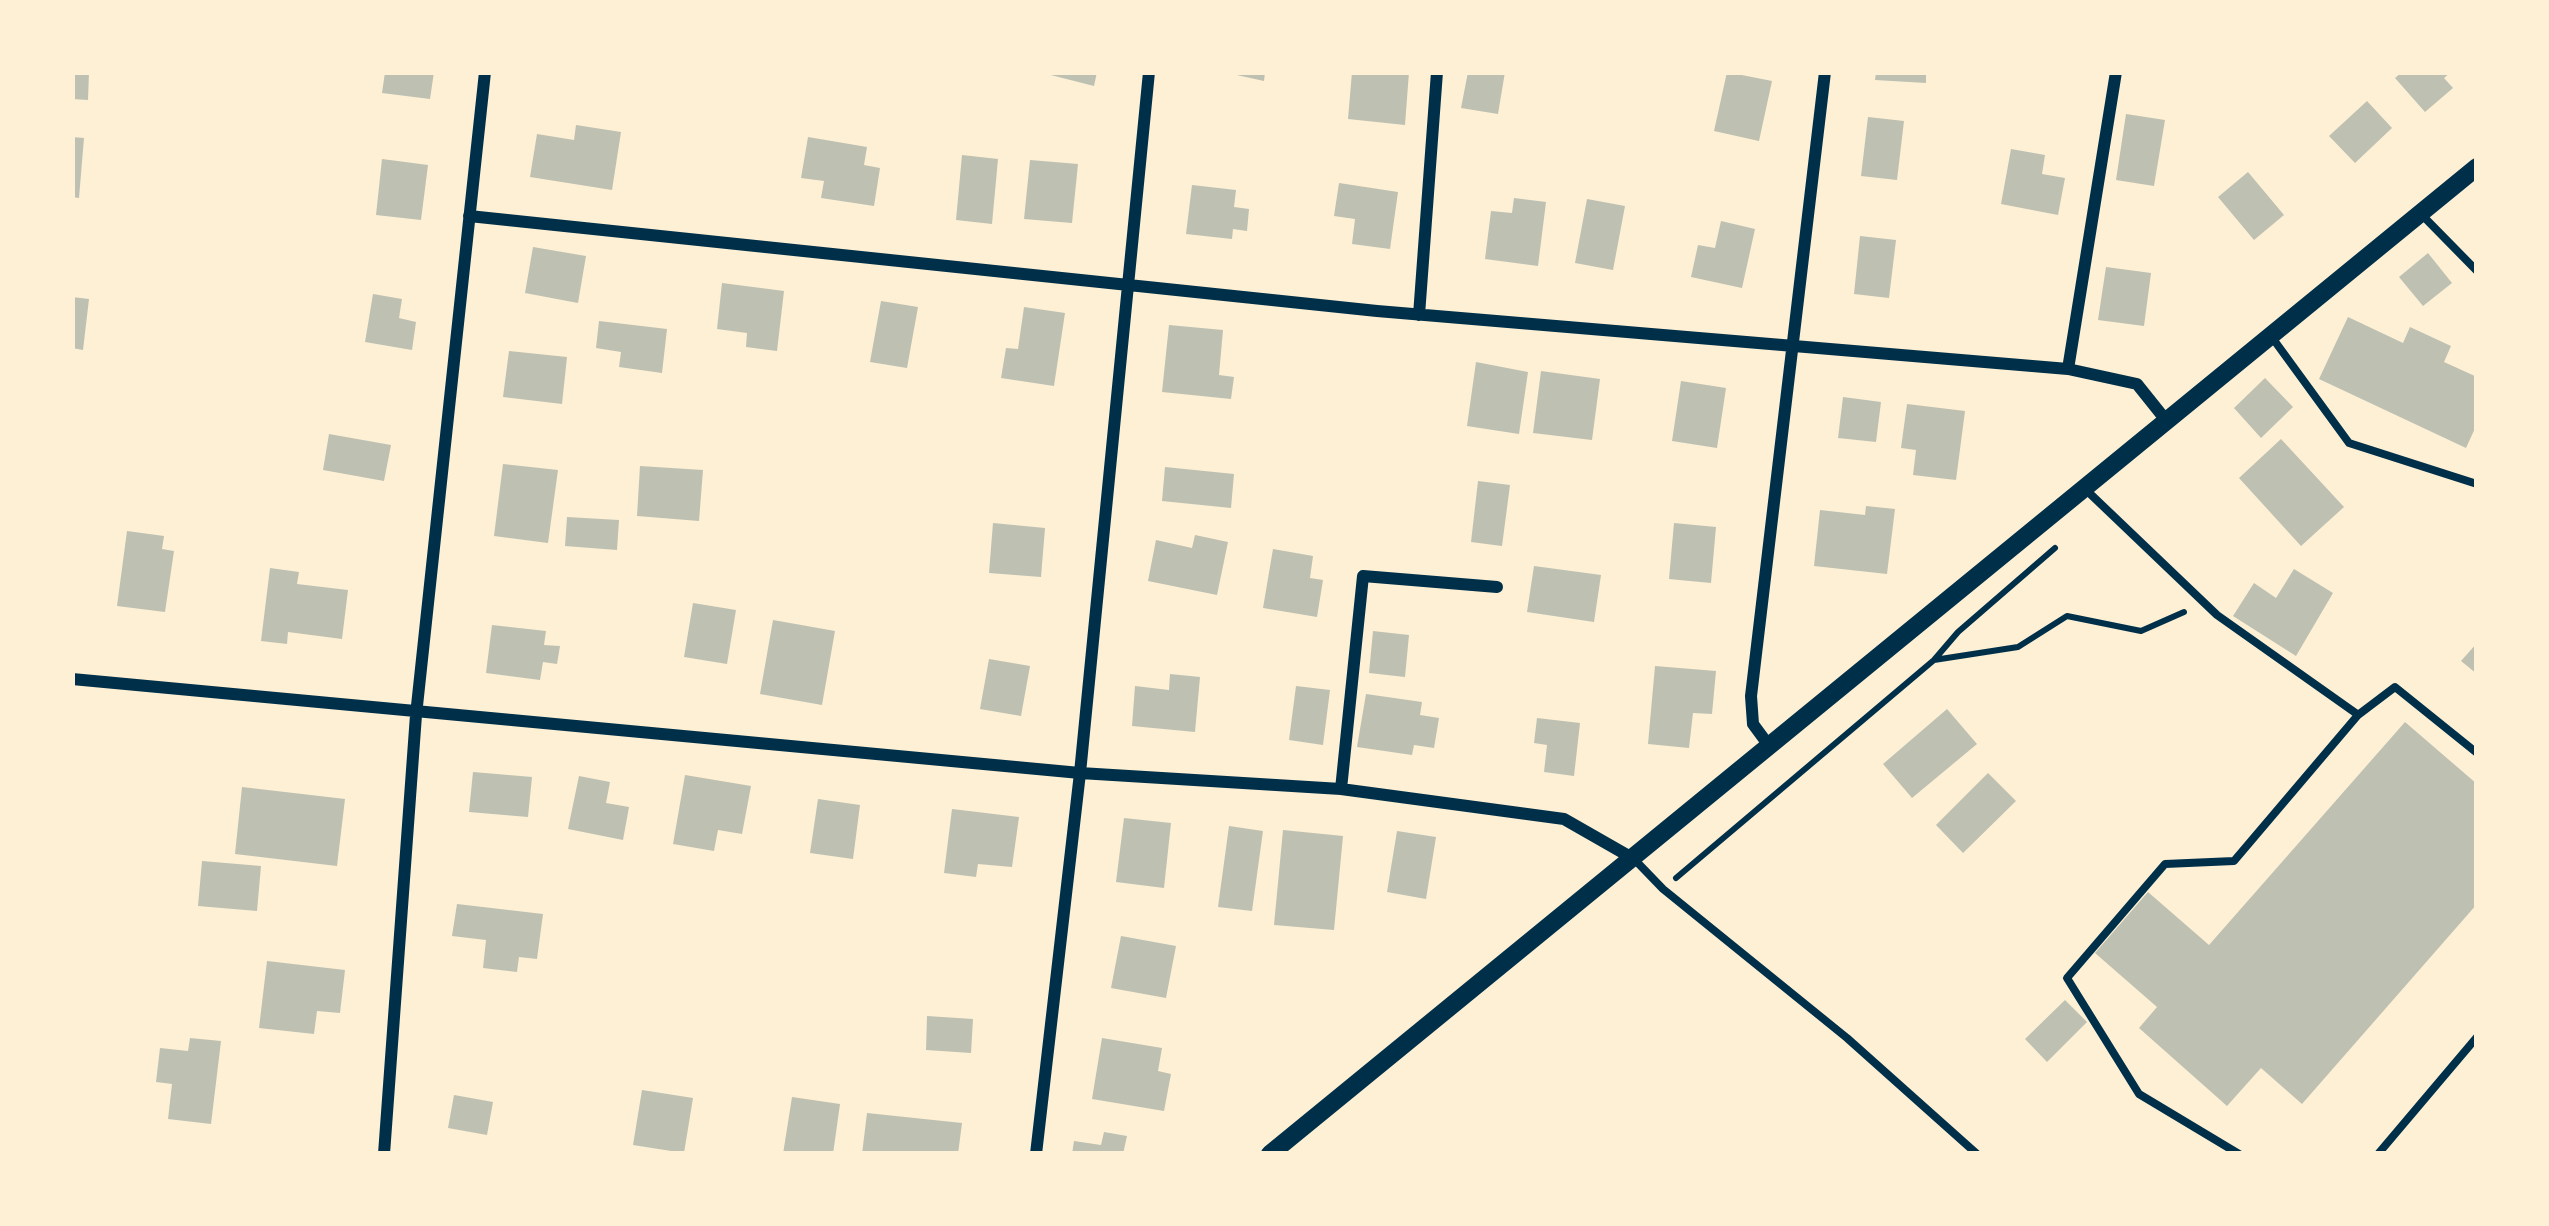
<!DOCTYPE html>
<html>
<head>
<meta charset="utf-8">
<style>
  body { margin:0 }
  #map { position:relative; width:2549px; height:1226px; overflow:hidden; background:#fdf0d5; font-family:Spectral,serif }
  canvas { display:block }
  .frame { position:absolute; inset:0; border:75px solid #fdf0d5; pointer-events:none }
</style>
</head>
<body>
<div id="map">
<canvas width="2549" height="1226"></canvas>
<div class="frame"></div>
</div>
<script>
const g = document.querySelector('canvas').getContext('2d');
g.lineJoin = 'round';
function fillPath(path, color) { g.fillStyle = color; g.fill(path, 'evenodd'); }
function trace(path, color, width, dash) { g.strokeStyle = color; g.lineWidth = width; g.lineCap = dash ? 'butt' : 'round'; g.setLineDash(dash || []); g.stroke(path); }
const building = new Path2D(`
  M72 72H89L88 100 72 99Z
  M385 72H434L430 99 382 93Z
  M1039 72H1097L1094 86Z
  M1223 72H1265L1264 81Z
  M1352 72H1409L1405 125 1348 119Z
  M1468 72H1505L1498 114 1461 108Z
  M1727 72 1772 81 1759 141 1714 131Z
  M1876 72H1926V83L1875 80Z
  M2402 72H2451L2444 78 2453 88 2425 112 2395 78Z
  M2367 101 2392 128 2355 163 2329 136Z
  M2126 114 2165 120 2154 186 2116 180Z
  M1868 117 1904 121 1897 180 1861 176Z
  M576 125 621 132 612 190 530 177 537 134 574 140Z
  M72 137 84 138 79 198 72 197Z
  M808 137 867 147 864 165 880 168 874 206 821 198 824 181 801 178Z
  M2011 149 2045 155 2042 174 2065 178 2058 215 2001 204Z
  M962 155 998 159 992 224 956 220Z
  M382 159 428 165 421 220 376 215Z
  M1030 160 1078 164 1072 223 1024 219Z
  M2248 172 2284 215 2254 240 2218 197Z
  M1339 183 1398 192 1390 249 1352 244 1355 219 1334 216Z
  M1192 185 1236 190 1234 207 1249 209 1247 231 1233 229 1232 239 1186 234Z
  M1514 198 1546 202 1538 266 1485 259 1491 211 1512 213Z
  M1587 199 1625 206 1613 270 1575 263Z
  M1721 221 1755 229 1742 288 1691 277 1698 245 1715 248Z
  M1860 236 1896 240 1889 298 1854 294Z
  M533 247 586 256 578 303 525 293Z
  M2428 253 2452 283 2423 306 2399 277Z
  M2106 267 2151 273 2144 326 2098 320Z
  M722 283 784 291 777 351 746 347 747 333 717 329Z
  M373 294 402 299 399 318 416 322 412 350 365 342Z
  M72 297 89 299 83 350 72 348Z
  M881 301 918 307 907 368 870 362Z
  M1024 307 1065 313 1054 386 1001 378 1006 348 1018 349Z
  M2348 317 2403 343 2410 327 2451 346 2444 362 2477 377V424L2466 448 2319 379Z
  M599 321 667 329 662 373 619 367 621 352 596 348Z
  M1169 325 1223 330 1219 375 1234 377 1231 399 1162 392Z
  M509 351 567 357 562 404 503 397Z
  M1476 362 1528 372 1519 434 1467 426Z
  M1541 371 1600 379 1592 440 1533 433Z
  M2265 378 2293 407 2261 438 2234 408Z
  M1681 381 1726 388 1717 448 1672 441Z
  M1843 397 1881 402 1876 442 1838 438Z
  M1907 404 1965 411 1956 480 1913 475 1916 450 1901 448Z
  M329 434 391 445 384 481 323 470Z
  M2281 439 2344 507 2301 546 2239 478Z
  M503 464 558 470 548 543 494 536Z
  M640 466 703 470 699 521 637 516Z
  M1165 467 1234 474 1231 508 1162 501Z
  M1478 481 1510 485 1502 546 1471 542Z
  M1866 506 1895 509 1887 574 1814 566 1820 510 1865 515Z
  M567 517 619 520 617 550 565 546Z
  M993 523 1045 528 1041 577 989 573Z
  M1674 523 1716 527 1711 583 1669 579Z
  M127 531 164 536 162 549 174 551 165 612 117 606Z
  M1195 535 1228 542 1217 595 1148 581 1156 540 1192 548Z
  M1273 549 1313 556 1310 578 1323 580 1317 617 1263 608Z
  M1534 566 1601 575 1594 622 1527 612Z
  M270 568 299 572 297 584 348 590 342 639 288 632 287 644 261 641Z
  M2294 569 2333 593 2296 656 2233 616 2254 583 2276 598Z
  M693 603 736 610 727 664 684 657Z
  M773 620 835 631 822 705 760 694Z
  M492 625 546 631 544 645 560 646 557 664 543 662 540 680 486 673Z
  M1373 631 1409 635 1405 677 1369 673Z
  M2477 643V674L2461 661Z
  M989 659 1030 666 1021 716 980 709Z
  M1655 666 1716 671 1712 714 1693 713 1689 748 1648 744Z
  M1170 674 1200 677 1195 732 1132 726 1135 686 1169 690Z
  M1296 686 1330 690 1323 745 1289 740Z
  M1366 694 1422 702 1420 715 1439 718 1434 748 1414 745 1412 755 1357 747Z
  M1947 709 1977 744 1912 798 1883 764Z
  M1537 718 1580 723 1574 776 1544 772 1547 745 1534 743Z
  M2405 722 2477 784V904L2302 1104 2261 1068 2227 1106 2139 1028 2157 1007 2095 953 2148 892 2209 945Z
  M473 772 532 777 528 817 469 812Z
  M1988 773 2016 801 1963 853 1936 825Z
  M685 775 751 786 742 834 718 830 714 851 673 844Z
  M579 776 610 782 606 803 629 807 623 840 568 829Z
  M242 787 345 799 337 866 235 854Z
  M818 799 860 805 853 859 810 853Z
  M952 809 1019 817 1012 867 978 864 976 877 944 873Z
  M1124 818 1171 823 1164 888 1116 882Z
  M1229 826 1263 831 1252 911 1218 907Z
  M1283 830 1343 836 1334 930 1274 925Z
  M1397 831 1436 837 1426 899 1387 892Z
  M202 861 261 866 257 911 198 906Z
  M457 904 543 914 537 959 519 957 517 972 483 968 486 940 452 936Z
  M1121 936 1176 946 1166 998 1111 988Z
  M267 961 345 970 340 1013 317 1011 314 1034 259 1028Z
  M2065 1000 2087 1022 2047 1062 2025 1039Z
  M927 1016 973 1019 971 1053 926 1050Z
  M190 1038 221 1041 211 1124 168 1119 172 1084 156 1082 160 1048 188 1051Z
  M1102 1038 1162 1048 1158 1071 1171 1074 1164 1111 1092 1099Z
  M642 1090 693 1098 684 1153 633 1145Z
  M454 1095 493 1102 487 1135 448 1128Z
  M792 1097 840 1104 833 1154H783Z
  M867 1113 962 1123 958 1154H862Z
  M1104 1132 1127 1136 1123 1154H1072L1074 1141 1101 1145Z`);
const path = new Path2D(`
  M2055 548 1958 632 1934 660 2018 647 2067 616 2141 631 2184 612
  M1676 878 1934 660`);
const service = new Path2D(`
  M2421 214 2477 271
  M2271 336 2349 443 2477 484
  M2083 487 2217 615 2357 714
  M1635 860 1663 889 1847 1038 1977 1154
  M2239 1154 2139 1094 2067 978 2165 864 2234 861 2358 715 2395 687 2477 753
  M2378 1154 2477 1037`);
const minor = new Path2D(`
  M469 216 1377 311 2068 369 2137 384 2165 419
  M1419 315 1437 72
  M2068 369 2116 72
  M72 679 1080 773 1341 789 1564 819 1634 859
  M1767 743 1753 724 1751 696 1825 72
  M1341 789 1363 576 1497 587
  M384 1154 416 715 485 72
  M1036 1154 1080 773 1149 72`);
const tertiary = new Path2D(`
  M1270 1154 2477 167`);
fillPath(building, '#bec0b2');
trace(path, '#003049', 6);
trace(service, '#003049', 8);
trace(minor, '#003049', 12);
trace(tertiary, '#003049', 18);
</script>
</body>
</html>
